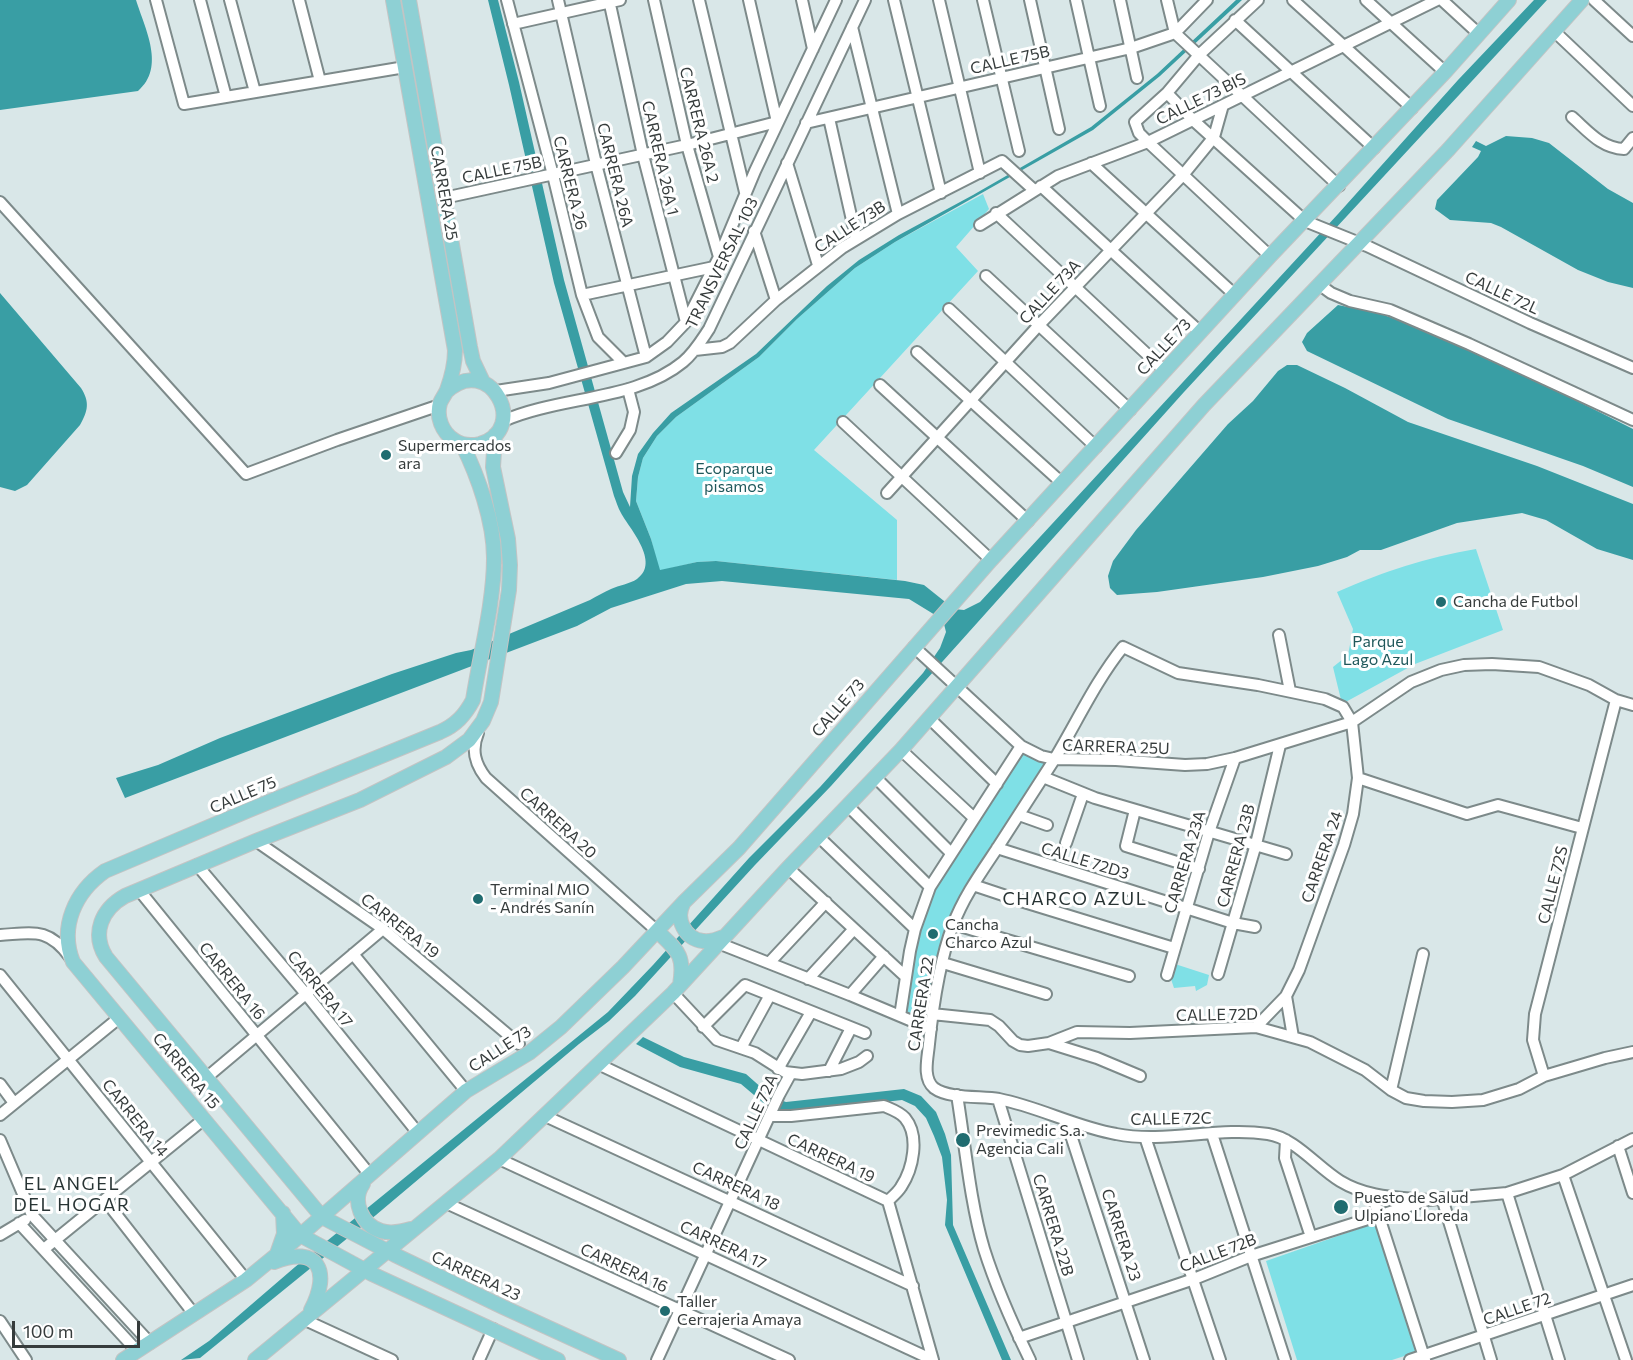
<!DOCTYPE html>
<html>
<head>
<meta charset="utf-8">
<style>
  body { margin:0 }
  #map { position:relative; width:1633px; height:1360px; overflow:hidden; background:#d9e7e8; font-family:Commissioner,sans-serif }
  canvas { display:block }
  .scale { position:absolute; left:12px; top:1321px; width:128px; height:27px; box-sizing:border-box; border:3px solid #363c3c; border-top:0; padding-left:8px; font-size:18px; line-height:21px; white-space:nowrap; color:#363c3c; -webkit-text-stroke:4px #fff; paint-order:stroke }
</style>
</head>
<body>
<div id="map">
<canvas width="1633" height="1360"></canvas>
<div class="scale">100 m</div>
</div>
<script>
const g = document.querySelector('canvas').getContext('2d');
g.lineJoin = 'round';
function fillPath(path, color) { g.fillStyle = color; g.fill(path, 'evenodd'); }
function trace(path, color, width, dash) { g.strokeStyle = color; g.lineWidth = width; g.lineCap = dash ? 'butt' : 'round'; g.setLineDash(dash || []); g.stroke(path); }
function write(font, color, halo, rows, align = 'center') {
  g.font = font + ' Commissioner,sans-serif'; g.lineWidth = 6; g.setLineDash([]); g.textBaseline = 'middle'; g.strokeStyle = halo; g.fillStyle = color; for (const [text, x, y, turn = 0] of rows) {
    g.save(); g.translate(x, y); g.rotate((+turn || 0) * Math.PI / 180); g.textAlign = isNaN(turn) ? turn : align; if (halo) g.strokeText(text, 0, 0); g.fillText(text, 0, 0); g.restore();
  }
}
const green = new Path2D(`
  M983 194 989 209 956 247 978 271 814 450 897 520V580L716 561 697 562 659 571 651 539 636 501 638 477 643 458 657 436 676 417 759 357 797 319 855 268 895 242Z
  M1476 549 1503 630 1415 664 1342 704 1333 667 1348 655 1353 629 1337 592C1385 571 1425 558 1476 549Z
  M1023 752 1046 763 968 882 948 921 937 961 927 1020 906 1013 910 978 920 930 934 890Z
  M1175 964 1209 975 1207 985 1196 991 1195 986 1174 988 1171 979Z
  M1378 1222 1420 1351 1392 1360H1297L1266 1261Z`);
const water = new Path2D(`
  M0 0H136C145 29 166 67 138 91L0 110Z
  M488 0H498L519 82 564 280 623 492 630 507 632 476 638 454 653 433 671 413 756 354 827 286 859 260 899 235 973 195 1091 127 1157 74 1236 0H1242L1160 76 1093 130 895 242 855 268 797 319 759 357 676 417 657 436 643 458 638 477 636 501 651 539 660 570 697 562 716 561 905 581 924 585 954 609 964 610 980 602 1338 214 1458 80 1534 0H1547L1184 392 831 786 755 865 635 996 609 1021 579 1044 376 1215 200 1358 181 1360 209 1341 295 1267 608 1012 653 965 749 858 820 787 923 673 940 648 946 632 944 624 940 618 909 599 722 581 686 584 611 608 577 626 125 798 116 778 158 765 220 738 392 674 456 653 471 650 590 600C597 596 604 592 611 589 619 585 630 584 637 579 661 562 629 528 621 513 618 508 616 501 614 496L554 283 509 85Z
  M1506 136 1532 138 1549 143 1608 189 1633 203V288L1608 282 1578 270 1501 227 1491 223 1450 220 1435 209 1437 200 1478 157 1481 151 1472 147 1476 141 1486 146Z
  M0 293 81 388C90 402 88 411 80 425L27 485 15 491 0 487Z
  M1338 305 1378 313 1401 321 1486 355 1633 429V487L1583 466 1448 419 1307 351 1302 342 1307 333Z
  M1287 365H1297L1345 388 1408 422 1537 466 1633 504V560L1597 549 1546 520 1522 513 1457 523 1381 550H1360L1347 557 1318 566 1263 577 1157 592 1117 595 1110 588 1108 576 1113 561 1136 530 1228 424 1253 401 1278 371Z
  M643 1037 684 1057 746 1074 772 1097 786 1102 904 1089 921 1096 936 1112 945 1134 951 1155 953 1225 1011 1360H1002L945 1225 947 1200 942 1157 934 1136 926 1118 915 1106 902 1100 784 1113 767 1106 741 1084 680 1067 636 1044Z`);
const minor = new Path2D(`
  M156 0 184 104 405 67
  M200 0 226 97
  M230 0 255 92
  M299 0 320 81
  M507 0 553 175 582 295 598 337 624 363
  M558 0 596 164 646 357
  M609 0 643 155 686 322
  M654 0 687 145 719 257
  M699 0 745 192
  M802 0 813 49
  M894 0 941 193
  M939 0 980 173
  M983 0 1019 151
  M1030 0 1059 129
  M1076 0 1100 106
  M1120 0 1137 78
  M1167 0 1175 33 1339 186
  M1258 0 1199 55 1167 93 1135 122 1139 133 1148 142 1270 256
  M1293 0 1412 108
  M1366 0 1445 72
  M1442 0 1479 34
  M1594 0 1633 36
  M1235 20 1374 148
  M513 24 620 0
  M852 27 898 214
  M1554 31 1633 106
  M1167 93 1193 120 1305 221 1367 246 1530 323 1633 368
  M1572 117C1588 131 1601 148 1624 149L1633 138
  M829 118 856 238
  M806 123 1131 48 1175 33 1207 0
  M787 163 818 265
  M1091 163 1235 295
  M1041 186 1200 332
  M444 198 687 145 777 122 749 0
  M0 202 246 474 337 440 440 405
  M996 213 1165 371
  M980 225 1058 176 1148 142 1437 0
  M754 231 776 300
  M986 276 1130 410
  M1320 285 1331 293 1350 301 1390 310 1469 344 1633 420
  M582 295 714 267
  M949 309 1096 447
  M695 350 722 347 730 343 776 300 842 248 898 214 1002 161 1034 190
  M917 352 1062 483
  M880 385 1028 521
  M496 391 549 383 646 357 667 342 686 322 719 257 755 171 836 0
  M503 421C559 396 636 401 683 362 694 353 701 341 709 329L865 0
  M843 422 991 560
  M616 453 630 430 634 412 628 389
  M887 493 1039 325 1183 175 1214 137 1223 105
  M1279 635 1290 691
  M914 647 1021 746 1041 756 1054 759 1116 760 1185 765 1207 764 1235 758 1352 722 1411 682 1441 670 1464 665 1492 664 1539 667 1589 685 1616 700 1633 705
  M929 718 997 784
  M478 733C471 750 475 764 486 778L657 931
  M901 750 974 818
  M875 777 950 852
  M1043 777 1095 798 1286 854
  M1358 778 1467 814 1498 805 1582 828
  M848 806 930 887
  M1135 810 1126 846 1199 869
  M1019 815 1047 825
  M819 837 915 929
  M256 841 383 929 519 1044
  M1066 843 1083 794
  M997 848 1233 923 1255 927
  M197 865 306 994 418 1133
  M788 868 905 976
  M973 885 1024 902 1174 948
  M139 890 370 1175
  M953 924 1129 976
  M0 935C33 933 48 927 70 957
  M718 943 850 995 931 1029
  M353 954 466 1091
  M769 963 826 902
  M943 963 1046 994
  M1218 974 1256 844 1280 745
  M0 975 246 1280
  M1167 975 1209 832 1235 758
  M808 979 854 929
  M673 993 717 1040 755 1053 785 1072 802 1074 841 1069 859 1062 867 1056
  M850 995 884 956
  M1286 996 1293 1037
  M932 1014 990 1020 999 1026 1013 1041 1020 1045 1028 1046 1049 1043 1077 1032 1130 1033 1256 1027 1310 1042 1365 1070 1391 1090 1406 1098 1424 1101 1452 1102 1483 1100 1519 1089 1544 1076 1605 1058 1633 1052
  M900 1016 910 951 915 929 930 887 1021 746
  M703 1027 745 985 865 1033
  M1256 1027 1286 996 1299 970 1344 845 1353 814 1358 778 1352 722 1343 707 1325 699 1258 685 1178 673 1123 647C1095 682 1077 722 1054 760 1035 790 1015 820 996 850 980 874 963 898 953 925 939 962 933 1005 929 1044 928 1057 922 1078 934 1088 949 1099 981 1096 999 1099 1039 1107 1076 1127 1116 1134 1166 1144 1218 1126 1268 1134 1295 1138 1317 1167 1340 1181 1368 1198 1397 1197 1428 1200
  M1049 1043 1097 1058 1140 1076
  M741 1048 770 995
  M600 1065 888 1201
  M778 1069 811 1012
  M829 1071 851 1028
  M1544 1076 1533 1040 1535 1014 1616 700
  M206 1078 383 929
  M0 1084 14 1103
  M1391 1090 1423 954
  M957 1095C965 1144 970 1202 984 1249 996 1287 1013 1325 1030 1360
  M998 1099 1078 1360
  M0 1115 119 1018
  M545 1116 913 1286
  M771 1116H791L884 1106C891 1109 900 1112 905 1118 920 1136 913 1169 901 1187 898 1192 892 1197 888 1201
  M1066 1120 1144 1360
  M1212 1134 1285 1360
  M1145 1137 1220 1360
  M0 1140 32 1215 150 1343
  M1286 1140 1285 1158 1311 1237
  M1618 1146 1633 1193
  M499 1159 933 1360
  M1563 1175 1626 1360
  M1507 1193 1559 1360
  M1372 1195 1425 1360
  M1442 1198 1491 1360
  M105 1200 194 1314
  M888 1201 933 1360
  M446 1203 789 1360
  M19 1223 137 1351
  M0 1235 25 1220
  M44 1249 204 1119
  M305 1320 392 1360
  M0 1321 26 1360
  M1019 1338 1194 1279 1251 1256 1428 1200 1507 1193 1563 1175 1633 1139
  M479 1360 493 1329
  M657 1360 779 1095 791 1073
  M1410 1360 1633 1285`);
const major = new Path2D(`
  M393 0 455 350C455 362 451 379 447 390 445 395 442 398 440 403 436 417 442 432 454 440 461 445 471 446 480 444 531 429 489 351 446 392
  M409 0 470 347 473 361 483 382
  M495 435 493 467 508 539 510 565 509 590 491 702 483 721 469 740 446 757 360 800 256 841 125 896C102 909 91 933 106 957L322 1217 395 1255 503 1307 619 1360
  M462 444C478 476 494 521 494 558 494 603 480 655 473 700 465 715 456 725 440 732L249 810 105 871C75 892 59 927 73 962L300 1235 372 1274 558 1360
  M683 904C675 919 685 939 703 941 710 942 716 940 723 937
  M657 931C678 951 685 955 680 985
  M363 1184C351 1201 362 1225 381 1231 391 1234 401 1232 411 1229
  M277 1254 284 1234 283 1213
  M274 1262C319 1244 331 1272 311 1310
  M123 1360 246 1280 296 1239 466 1091 529 1053 561 1027 623 967 684 902 739 848 991 560 1270 256 1445 72 1509 0
  M255 1360 499 1159 673 993 788 868 901 750 1204 405 1448 150 1582 0`);
const markers = [
  [386,455,6,"#206c70"],
  [1441,602,6,"#206c70"],
  [478,899,6,"#206c70"],
  [933,934,6,"#206c70"],
  [963,1140,8,"#206c70"],
  [1341,1207,8,"#206c70"],
  [665,1311,6,"#206c70"]
];
const streetNames = [
  ["CALLE 75B",1010,60,-13],
  ["CALLE 73 BIS",1201,99,-26],
  ["CARRERA 26A 2",699,125,76],
  ["CARRERA 26A 1",660,158,77],
  ["CALLE 75B",502,170,-12],
  ["CARRERA 26A",615,175,76],
  ["CARRERA 26",570,183,76],
  ["CARRERA 25",444,193,80],
  ["CALLE 73B",850,227,-33],
  ["TRANSVERSAL 103",722,263,-64],
  ["CALLE 73A",1050,292,-47],
  ["CALLE 72L",1502,293,25],
  ["CALLE 73",1164,347,-47],
  ["CALLE 73",838,708,-49],
  ["CARRERA 25U",1116,747,2],
  ["CALLE 75",243,795,-23],
  ["CARRERA 20",558,823,42],
  ["CARRERA 23B",1236,856,-75],
  ["CARRERA 24",1322,857,-71],
  ["CALLE 72D3",1085,861,17],
  ["CARRERA 23A",1185,862,-73],
  ["CALLE 72S",1553,885,-76],
  ["CARRERA 19",400,926,38],
  ["CARRERA 16",232,981,51],
  ["CARRERA 17",320,989,51],
  ["CARRERA 22",921,1004,-81],
  ["CALLE 72D",1217,1015,-1],
  ["CALLE 73",500,1049,-33],
  ["CARRERA 15",186,1071,50],
  ["CALLE 72A",756,1112,-65],
  ["CARRERA 14",135,1118,51],
  ["CALLE 72C",1171,1119,-1],
  ["CARRERA 19",831,1158,25],
  ["CARRERA 18",736,1186,25],
  ["CARRERA 22B",1053,1225,73],
  ["CARRERA 23",1121,1235,72],
  ["CARRERA 17",723,1245,25],
  ["CALLE 72B",1218,1253,-21],
  ["CARRERA 16",624,1268,25],
  ["CARRERA 23",476,1276,25],
  ["CALLE 72",1517,1309,-19]
];
const poiNames = [
  ["Supermercados",398,446],
  ["ara",398,464],
  ["Cancha de Futbol",1453,602],
  ["Terminal MIO",490,890],
  ["- Andrés Sanín",490,908],
  ["Cancha",945,925],
  ["Charco Azul",945,943],
  ["Previmedic S.a.",976,1131],
  ["Agencia Cali",976,1149],
  ["Puesto de Salud",1354,1198],
  ["Ulpiano Lloreda",1354,1216],
  ["Taller",677,1302],
  ["Cerrajeria Amaya",677,1320]
];
const parkNames = [
  ["Ecoparque",734,469],
  ["pisamos",734,487],
  ["Parque",1378,642],
  ["Lago Azul",1378,660]
];
const neighbourhoodNames = [
  ["CHARCO AZUL",1075,899],
  ["EL ANGEL",72,1184],
  ["DEL HOGAR",72,1205]
];
fillPath(green, '#7fe0e6');
fillPath(water, '#399ea4');
trace(minor, '#7d8a8a', 14);
trace(major, '#c3c4c4', 16);
trace(minor, '#fff', 10);
trace(major, '#8ed0d4', 14);
for (const [x, y, r, color] of markers) { const dot = new Path2D(); dot.arc(x, y, r, 0, 2 * Math.PI); g.fillStyle = color; g.fill(dot); trace(dot, '#fff', 2); }
write('16px', '#363c3c', '#fff', streetNames);
write('16px', '#363c3c', '#fff', poiNames, 'left');
write('16px', '#1f585b', '#fff', parkNames);
g.letterSpacing = '1.5px';
write('18px', '#283434', '#fff', neighbourhoodNames);
g.letterSpacing = '0px';
</script>
</body>
</html>
